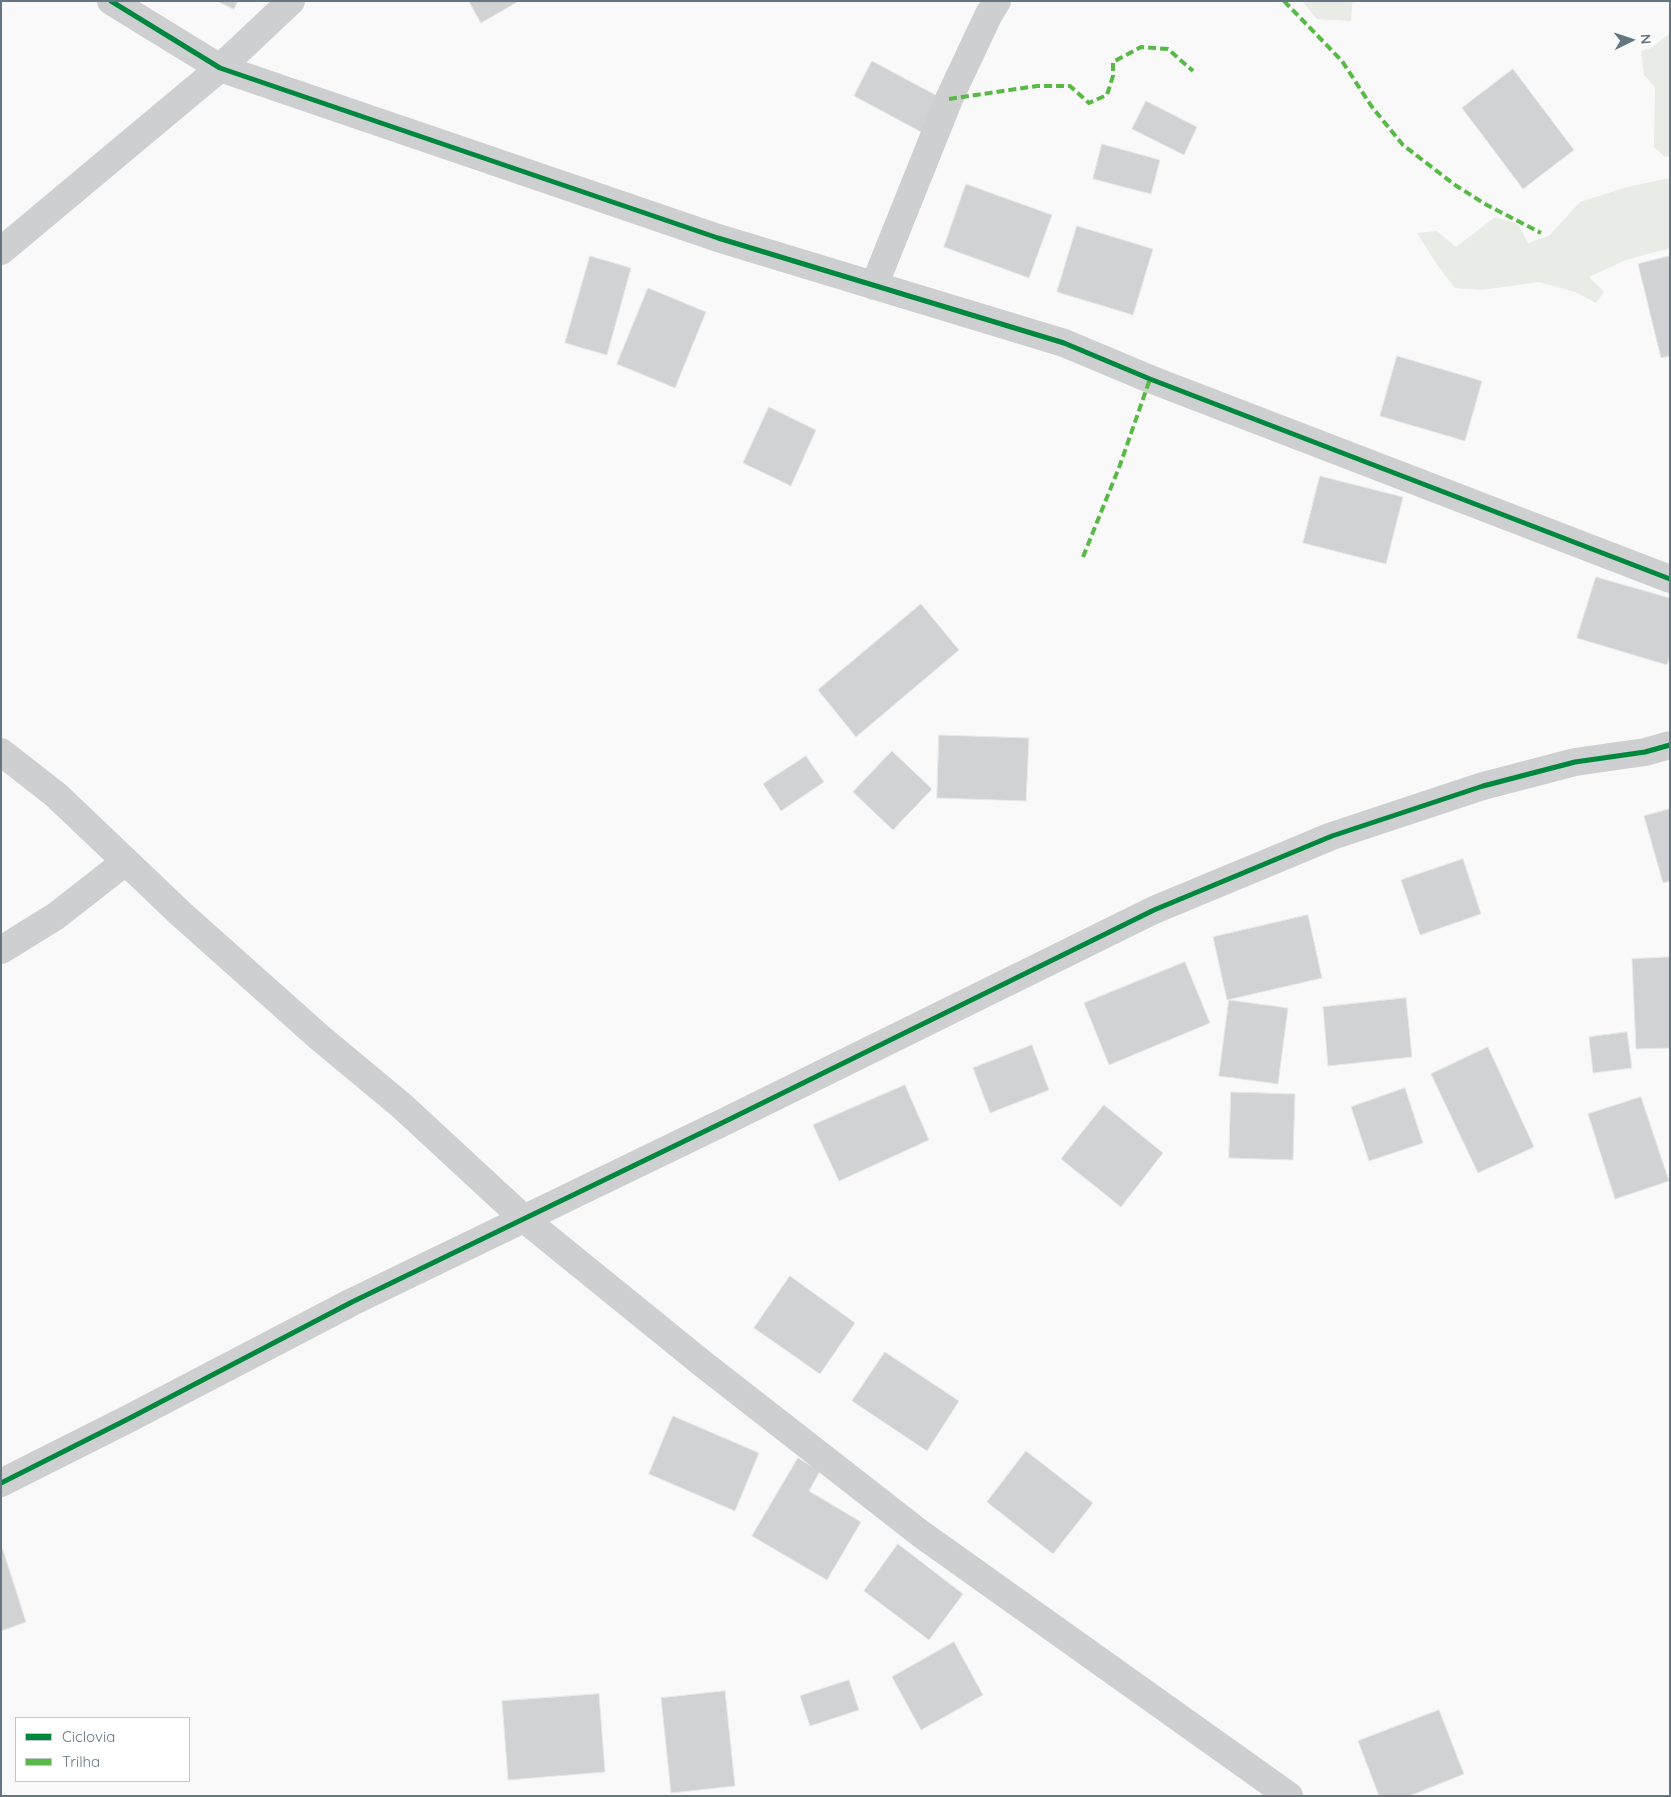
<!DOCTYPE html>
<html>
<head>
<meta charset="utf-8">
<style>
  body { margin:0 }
  #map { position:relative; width:1671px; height:1797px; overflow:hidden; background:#f9f9f9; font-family:Quicksand,sans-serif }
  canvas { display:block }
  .frame { position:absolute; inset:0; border:2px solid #657683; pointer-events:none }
  .legend { position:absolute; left:15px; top:1717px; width:175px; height:65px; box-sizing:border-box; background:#fff; border:1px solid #c1c8cd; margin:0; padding:6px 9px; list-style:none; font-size:15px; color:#657683 }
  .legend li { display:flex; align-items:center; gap:10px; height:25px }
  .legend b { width:25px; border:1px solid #c1c8cd }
  .north { position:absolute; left:1606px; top:15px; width:50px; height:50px; -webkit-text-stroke:4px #fff; paint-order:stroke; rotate:86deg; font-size:14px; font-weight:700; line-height:20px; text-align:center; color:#657683 }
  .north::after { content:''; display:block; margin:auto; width:18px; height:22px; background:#657683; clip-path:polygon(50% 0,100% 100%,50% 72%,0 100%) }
</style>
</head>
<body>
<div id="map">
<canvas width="1671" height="1797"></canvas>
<div class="frame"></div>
<ul class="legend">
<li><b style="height:6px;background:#00873e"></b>Ciclovia</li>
<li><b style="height:6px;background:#58b947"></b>Trilha</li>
</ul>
<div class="north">N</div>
</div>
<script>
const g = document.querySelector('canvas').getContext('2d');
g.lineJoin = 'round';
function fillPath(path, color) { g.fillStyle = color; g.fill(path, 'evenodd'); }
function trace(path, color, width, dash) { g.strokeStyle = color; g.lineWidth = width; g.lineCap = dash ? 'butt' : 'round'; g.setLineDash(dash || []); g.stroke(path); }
const green = new Path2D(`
  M1302 1H1354L1352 4 1351 21 1317 19Z
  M1670 33V157L1664 156 1654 147 1655 87 1644 75 1641 51 1651 48Z
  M1670 178V248L1626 260 1589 277 1604 292 1596 303 1575 292 1539 282 1482 290 1455 288 1438 266 1417 233 1437 231 1456 247 1495 217 1518 224 1528 243 1549 236 1580 202 1627 187Z`);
const building = new Path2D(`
  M217 1H238L234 9Z
  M469 1H519L481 23Z
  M872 61 943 99 925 134 854 96Z
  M1513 69 1574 150 1523 189 1462 108Z
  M1146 101 1197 127 1184 155 1132 129Z
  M1102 144 1160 160 1151 194 1093 179Z
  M966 184 1052 215 1029 278 944 247Z
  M1077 226 1153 249 1133 315 1057 292Z
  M590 256 631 268 607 355 565 343Z
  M1670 256V356L1661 358 1638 264Z
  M648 288 706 312 675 388 617 364Z
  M1397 356 1482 381 1465 441 1380 416Z
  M769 407 816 430 791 486 743 463Z
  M1320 476 1403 497 1386 564 1303 543Z
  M1596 577 1670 598V655L1667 665 1577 638Z
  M921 604 959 650 856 737 818 690Z
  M939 735 1029 738 1026 801 937 798Z
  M892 751 932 789 893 830 853 792Z
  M806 756 824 782 781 811 763 784Z
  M1670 809V881L1663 883 1644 816Z
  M1463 859 1481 914 1420 935 1401 880Z
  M1308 915 1322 978 1227 1000 1213 937Z
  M1670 957V1048L1636 1049 1632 959Z
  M1185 962 1210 1023 1109 1065 1084 1003Z
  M1406 998 1412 1057 1328 1066 1323 1007Z
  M1229 1000 1288 1008 1278 1084 1219 1076Z
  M1627 1032 1632 1068 1593 1073 1589 1037Z
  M1032 1045 1049 1090 990 1113 973 1068Z
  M1488 1047 1534 1147 1478 1173 1431 1074Z
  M905 1085 929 1140 839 1181 813 1125Z
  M1405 1088 1423 1143 1369 1161 1351 1107Z
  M1231 1092 1295 1094 1293 1160 1229 1158Z
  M1641 1097 1669 1181 1615 1199 1588 1114Z
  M1104 1105 1163 1153 1121 1207 1061 1159Z
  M790 1276 855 1323 820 1374 754 1328Z
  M885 1352 959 1401 927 1451 852 1401Z
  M673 1416 759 1453 735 1511 649 1474Z
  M1026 1451 1093 1503 1053 1554 987 1502Z
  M798 1458 820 1471 809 1491 861 1522 827 1580 752 1536Z
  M1 1544 26 1622 1 1631Z
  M898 1544 963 1594 929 1640 864 1591Z
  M954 1642 983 1695 921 1730 892 1677Z
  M849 1680 859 1710 810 1726 800 1696Z
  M725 1691 735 1786 671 1793 661 1698Z
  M599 1694 605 1772 508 1780 502 1701Z
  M1439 1710 1464 1774 1409 1796H1379L1358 1741Z`);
const minor = new Path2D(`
  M111 1 220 68 718 238 1064 343 1150 379 1670 579
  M1 251 220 68 291 1
  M874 286 949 99 988 16 997 1
  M1 752 56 795 181 914 319 1037 402 1106 523 1218 703 1364 921 1534 1289 1796
  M1 950 56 916 125 862
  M1 1483 130 1418 352 1302 728 1120 1154 910 1332 836 1483 786 1575 762 1645 752 1670 745`);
const quiet = new Path2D(`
  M1284 1 1342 61 1372 107 1403 145 1455 185 1485 204 1541 233
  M949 99 1037 86H1070L1089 103 1107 95 1113 76V62L1141 47 1168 49 1193 71
  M1083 557 1120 465 1150 379`);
const cycleway = new Path2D(`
  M111 1 220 68 718 238 1064 343 1150 379 1670 579
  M1 1483 130 1418 352 1302 728 1120 1154 910 1332 836 1483 786 1575 762 1645 752 1670 745`);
fillPath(green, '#e8ebe6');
fillPath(building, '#d0d2d3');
trace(building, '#e8e8e8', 1);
trace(minor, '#cecfd0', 28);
trace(quiet, '#58b947', 4, [8, 4]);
trace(cycleway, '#00873e', 5);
</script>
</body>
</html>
